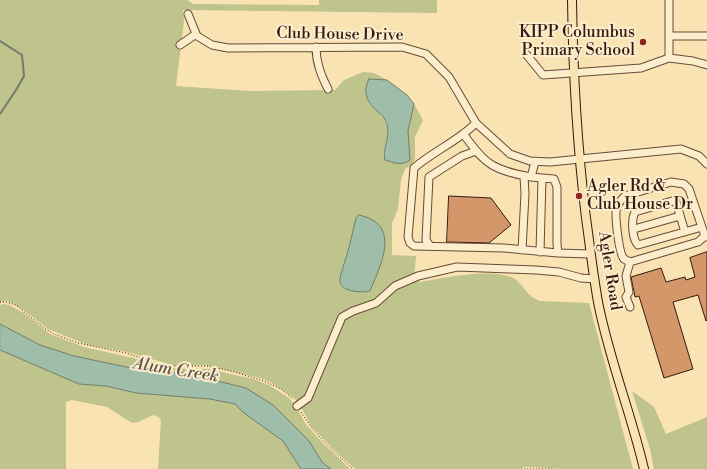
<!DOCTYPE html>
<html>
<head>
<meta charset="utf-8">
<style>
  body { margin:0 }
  canvas { display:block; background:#fae3b2 }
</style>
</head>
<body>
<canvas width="707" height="469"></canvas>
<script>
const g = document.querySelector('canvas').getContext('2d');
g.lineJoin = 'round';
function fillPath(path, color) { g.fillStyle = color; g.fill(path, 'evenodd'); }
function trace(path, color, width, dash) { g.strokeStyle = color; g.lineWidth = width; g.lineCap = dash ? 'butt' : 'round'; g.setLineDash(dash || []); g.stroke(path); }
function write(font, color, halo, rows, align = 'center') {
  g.font = font + ' "Libre Bodoni",serif'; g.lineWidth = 4; g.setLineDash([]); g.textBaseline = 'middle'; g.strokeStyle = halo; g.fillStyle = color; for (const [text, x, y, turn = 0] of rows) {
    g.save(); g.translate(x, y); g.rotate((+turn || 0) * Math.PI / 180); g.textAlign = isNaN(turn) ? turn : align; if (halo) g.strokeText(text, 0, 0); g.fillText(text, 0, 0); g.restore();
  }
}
const green = new Path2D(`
  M0 0H187L193 4 319 5V0H437V13L183 10 184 21 176 86 250 91 335 90 344 80 363 72 374 73 387 80 374 79 370 105C374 108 381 113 384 118 391 129 386 144 383 156L408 138V131L414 104 423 120 415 137V158L413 164 405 169 401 180 398 209 392 223V255L416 256 414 278 420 282C444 278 494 267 515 279 525 286 526 296 540 301L589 303 633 469H564L526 467 518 469H355L334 450 311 426 301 407 294 398 272 383 260 378 214 367 204 365 176 366 127 352 88 345 48 329 25 311 14 304 7 301 0 302Z
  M3 304 9 305 24 313 50 334 84 347 142 360 164 368 209 369 253 379 269 385 289 398 297 408 305 423 320 440 350 469H331L322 462 309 441 246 388 185 373 136 369 74 356 40 345 0 324V305Z
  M0 350 79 384 106 386 136 393 210 399 235 404 244 413 283 441 301 469H158L161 422 159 417 153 415 138 422 132 423 107 407 72 400 66 402V469H0Z
  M632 391 654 407 666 434 707 417V469H654L650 449Z`);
const water = new Path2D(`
  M369 79 387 80 407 95 414 104 408 131 410 160C402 166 394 163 385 160 381 150 394 132 384 118 383 115 379 113 377 111 367 102 362 92 369 79Z
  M359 215C402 224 381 264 370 291 362 293 342 292 340 282 339 278 342 272 343 267 349 251 352 234 356 218Z
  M0 324 40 345 74 356 136 369 185 373 246 388 273 405 309 441 322 462 331 469H301L283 441 244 413 235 404 210 399 136 393 106 386 79 384 0 350Z`);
const stream = new Path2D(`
  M0 41 22 55 24 76 16 90 0 114`);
const building = new Path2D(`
  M449 196 491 198 511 225 489 243 447 242Z
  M707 252V320L706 321 698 295 673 302 693 369 664 378 639 296 635 297 631 277 661 268 666 282 685 277 686 280 695 277 690 258Z`);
const path = new Path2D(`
  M0 302H6L16 305 44 328 54 334 78 343 126 353 159 364 172 366H207L231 371 264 381 281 389 293 399
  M301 412C316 436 333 451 353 469
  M521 469H553`);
const minor = new Path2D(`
  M188 14 197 36 212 45 228 48 402 47 426 54 449 77 476 123 510 154 530 161 550 162 681 149 699 156 707 164
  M670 36H707
  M180 45 196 34
  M316 47C316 63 321 75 328 89
  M526 54 543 75 641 68 669 58 693 61 707 65
  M669 58V0
  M476 123C458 141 434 151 414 168L408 237 410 243 414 246 504 248 558 253 590 254
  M464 135C472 145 480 158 492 165 502 171 519 175 531 177
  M535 162 531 177 554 179 557 187V244L558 253
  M634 229 680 216
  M685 232 676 202 672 201 635 212C631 220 632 239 638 245L702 227
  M705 236 698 242 630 262C628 261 626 260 624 259 619 254 614 213 617 206 619 202 622 199 625 196L671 182 684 184 689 189 705 236 707 237
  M430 246 426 240 429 177 462 156 476 151
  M522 250 525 194 524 176
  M540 252 542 178
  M630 262 626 276 629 292 626 297 630 307
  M297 406 308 398 342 317 353 311 376 303 395 286 418 276 457 267 536 270 559 272 581 278 594 279`);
const major = new Path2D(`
  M572 0C573 74 577 144 586 218 590 246 593 274 598 302 609 359 631 413 644 469`);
const markers = [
  [643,42,4,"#8f2418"],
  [579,196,4,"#8f2418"]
];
const poiNames = [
  ["KIPP Columbus",635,33],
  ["Primary School",635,51],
  ["Agler Rd &",587,187,"left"],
  ["Club House Dr",587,205,"left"]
];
const streetNames = [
  ["Club House Drive",340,35,1],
  ["Agler Road",609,271,81]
];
const waterNames = [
  ["Alum Creek",176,371,9]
];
fillPath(green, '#bfc38c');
fillPath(water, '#9ebeaa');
trace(water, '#737c6c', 1);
trace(stream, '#737c6c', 2);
fillPath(building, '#d39769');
trace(building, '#331910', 1);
trace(minor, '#654c38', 9);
trace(major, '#331910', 10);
trace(path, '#331910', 1, [1, 2]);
trace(minor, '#fcedcd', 7);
trace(major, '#fae3b2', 8);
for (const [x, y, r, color] of markers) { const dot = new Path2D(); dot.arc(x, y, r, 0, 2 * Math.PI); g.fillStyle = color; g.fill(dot); trace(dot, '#fcedcd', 1.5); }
write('16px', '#331910', '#fcedcd', poiNames, 'right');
write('16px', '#331910', '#fcedcd', streetNames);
write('italic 17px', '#585346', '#fcedcd', waterNames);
</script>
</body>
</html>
